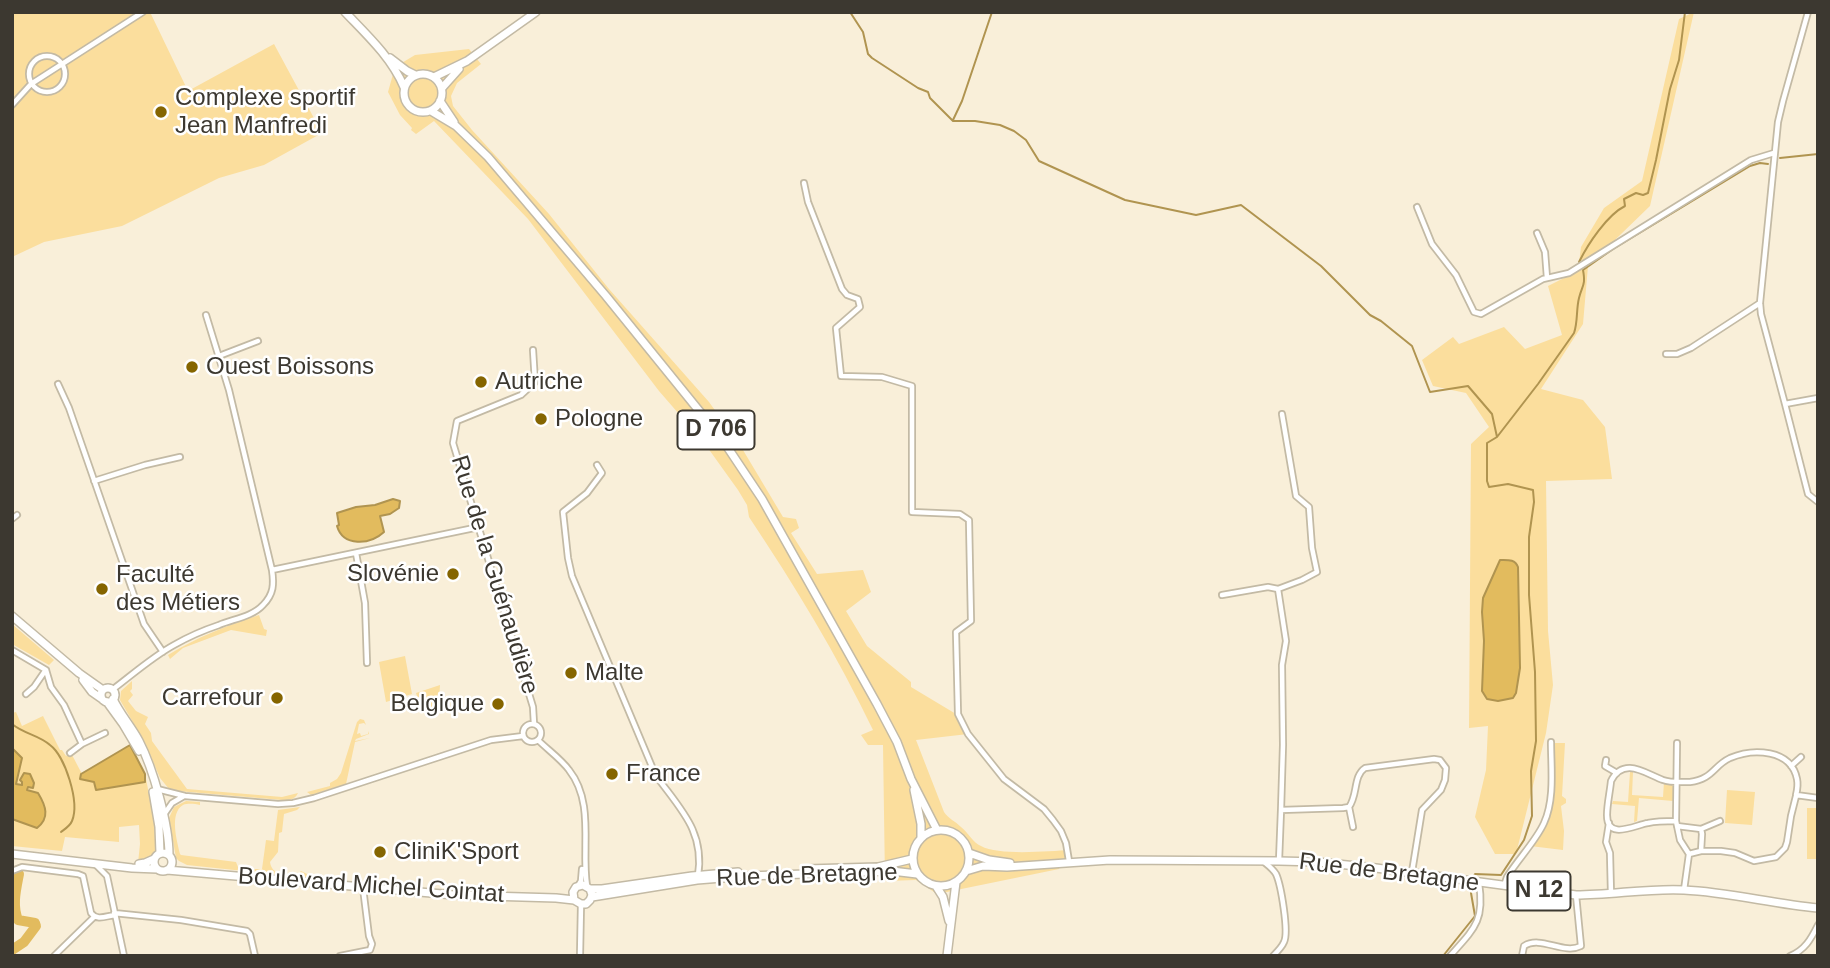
<!DOCTYPE html>
<html>
<head>
<meta charset="utf-8">
<style>
  body { margin:0 }
  #map { position:relative; width:1830px; height:968px; overflow:hidden; background:#f9efd9; font-family:Helvetica,sans-serif }
  canvas { display:block }
  .frame { position:absolute; inset:0; border:14px solid #3c3830; pointer-events:none }
</style>
</head>
<body>
<div id="map">
<canvas width="1830" height="968"></canvas>
<div class="frame"></div>
</div>
<script>
const g = document.querySelector('canvas').getContext('2d');
g.lineJoin = 'round';
function fillPath(path, color) { g.fillStyle = color; g.fill(path, 'evenodd'); }
function trace(path, color, width, dash) { g.strokeStyle = color; g.lineWidth = width; g.lineCap = dash ? 'butt' : 'round'; g.setLineDash(dash || []); g.stroke(path); }
function write(font, color, halo, rows, align = 'center') {
  g.font = font + ' Helvetica,sans-serif'; g.lineWidth = 5; g.setLineDash([]); g.textBaseline = 'middle'; g.strokeStyle = halo; g.fillStyle = color; for (const [text, x, y, turn = 0] of rows) {
    g.save(); g.translate(x, y); g.rotate((+turn || 0) * Math.PI / 180); g.textAlign = isNaN(turn) ? turn : align; if (halo) g.strokeText(text, 0, 0); g.fillText(text, 0, 0); g.restore();
  }
}
const green = new Path2D(`
  M12 12H150L188 91 274 44 322 133 264 165 219 178 122 226 44 242 12 257Z
  M1694 12 1650 206 1588 266 1583 324 1541 389 1583 400 1605 427 1612 479 1546 481 1548 631 1553 685 1546 733 1516 854H1495L1475 817 1486 770 1488 726 1469 728 1471 444 1489 427 1466 393 1433 386 1422 360 1453 337 1459 344 1504 327 1525 349 1562 335 1548 286 1578 271 1581 247 1604 208 1642 181 1679 19Z
  M469 49 481 64 457 83 451 96 453 106 472 130 549 214 609 289 709 402 740 445 783 517 796 519 799 528 791 533 817 574 863 570 871 592 846 611 867 646 911 682V687L956 714 958 722 968 734 916 740 944 812C949 819 955 821 961 827 968 832 973 843 981 846 999 856 1049 851 1070 850L1059 869 937 894 916 880 885 881 883 745H868L861 735 873 730C837 655 795 586 749 517L747 505 738 490 705 444 659 391 528 219 434 121 416 134 411 130 412 128 400 115 388 92 395 67 415 55Z
  M259 615 264 629 267 630 266 636 231 630 183 648 170 659 168 655C198 637 225 626 259 615Z
  M12 624 54 660 49 665 12 644Z
  M405 656 412 694 386 702 379 662Z
  M132 681V689L130 691 133 695 128 701 136 711 148 717 145 724 151 733 152 741 187 789 282 797 298 793C295 800 289 800 282 800L178 791 169 789 160 778 145 743 120 700 121 691Z
  M440 685 439 701 432 704 433 711 423 714 416 693Z
  M16 712 22 726 43 716 60 750H62L66 756 71 753 82 774 130 745 145 774 157 834V847L155 853 151 857 138 863 140 844 139 825 119 827V842L65 837 62 851 12 846V713Z
  M360 719 364 720 366 725 364 723 359 724 357 734 360 733 361 736 368 734V731L369 734 356 739 355 741 370 738 355 742 346 784 311 795 307 792 330 786V783L337 779 341 773 357 722Z
  M1554 743H1565L1562 796 1566 799V803L1561 806 1564 831 1563 850 1530 846 1546 824 1553 799Z
  M1630 772H1633L1632 795 1663 797 1664 782 1671 784 1673 786V801L1639 798 1637 821 1634 822 1635 806 1612 804 1613 801 1628 802Z
  M1727 790 1755 792 1752 825 1725 823Z
  M186 801 200 802V805C195 804 188 803 183 805 169 813 177 841 180 854L181 855 236 862 238 867 244 871 187 865 179 861 176 858 169 818 174 807Z
  M300 807 297 810 284 814 282 832 279 833 278 852 270 862C272 876 285 873 297 875L301 871 309 875 308 878 252 872 254 869H262L266 840 274 841 278 810Z
  M1807 808H1818V859H1807Z`);
const water = new Path2D(`
  M393 499 400 501 399 508 390 514 380 516 384 532C370 545 343 547 337 526L339 525 337 513 356 507 375 505Z
  M1500 560C1508 560 1515 559 1518 567L1520 668 1516 693 1513 698 1498 701 1487 699 1482 691 1484 641 1482 612 1483 598Z
  M130 745 145 774V782L96 790 94 782 80 779 81 774Z
  M12 748 22 758 16 784 22 785V782L20 780 24 773 30 774 34 783 33 788 28 787 27 790 38 793C46 806 50 818 37 828L12 819Z`);
const stream = new Path2D(`
  M850 12 863 32 868 54 872 58 918 88 928 92 930 98 953 121H975L1000 125 1014 131 1026 140 1039 161 1125 200 1196 215 1241 205 1321 266 1370 315 1381 321 1412 346 1430 392 1468 386 1492 414 1497 437
  M953 120 962 101 992 12
  M1780 158 1818 154
  M1579 262C1588 244 1607 215 1625 206L1624 199 1636 193 1643 195 1648 193 1656 160 1670 89 1679 60 1685 12
  M12 724C24 734 39 735 50 745 65 756 80 802 72 821 70 826 65 829 61 832
  M1473 877 1475 874 1501 875 1524 840 1532 816 1531 771 1536 741 1535 672 1529 595V537L1534 502 1533 490 1508 484 1489 487 1487 481V443L1497 437 1538 384 1574 333C1578 322 1576 310 1579 298 1582 285 1586 286 1583 270L1613 249 1750 166 1760 163 1768 164
  M1443 956 1475 916 1471 893`);
const river = new Path2D(`
  M12 950 24 942 36 926 35 923 18 920C12 905 16 890 19 874`);
const street = new Path2D(`
  M1808 12 1783 101 1778 122 1760 303 1761 314 1785 404 1808 494 1818 502
  M29 74a18 18 0 1 1 36 0a18 18 0 1 1-36 0Z
  M12 105 31 84 143 12
  M804 183 808 202 842 289 847 295 858 299 860 307 836 328 841 376 882 377 912 386V512L960 514 969 520 971 621 956 632 958 714 968 734 1004 779 1044 809 1053 820 1061 831 1066 843 1069 861
  M1417 207 1432 244 1456 275 1474 312 1481 314 1543 279 1569 273 1751 160 1774 153
  M1537 233 1545 252 1547 278
  M206 315 229 390 272 570
  M533 350 535 382 521 395 457 421 453 443 533 707 534 724
  M1666 354H1677L1691 348 1760 303
  M219 356 258 341
  M58 384 69 408 144 624 163 652
  M1785 404 1818 398
  M597 465 602 473 587 493 563 512 568 558 572 576 653 769 657 777C681 810 705 832 698 876
  M94 481 145 465 180 457
  M12 519 17 515
  M356 553 365 603 367 663
  M1222 595 1268 587 1278 589
  M12 650 46 670
  M46 670 51 687 64 705 82 744 105 733
  M112 690C132 675 152 657 174 645 188 637 204 630 219 625 233 619 252 617 263 605 274 594 274 584 272 570L479 527
  M26 694 34 687 45 671
  M523 733a9 9 0 1 1 18 0a9 9 0 1 1-18 0Z
  M538 740C548 750 561 759 569 770 595 803 581 848 587 886
  M1677 743 1676 821 1680 840 1689 854 1684 890
  M70 753 82 744
  M1606 760 1605 766 1617 773
  M1791 766 1801 757
  M157 789 185 796 278 804 293 803 314 798 491 740 523 736
  M1349 807 1353 827
  M1281 810 1283 745 1282 665 1286 641 1278 589 1302 580 1317 572 1312 548 1309 507 1296 496 1282 414
  M163 816 172 803 184 796
  M1676 821C1667 821 1657 821 1648 823 1635 825 1607 841 1607 815 1607 804 1610 792 1611 781 1624 756 1646 774 1663 780 1671 783 1681 782 1690 782 1713 779 1713 766 1730 758 1753 748 1791 749 1797 779 1798 784 1797 791 1796 795L1818 798
  M1609 823 1606 842 1610 853 1611 894
  M1677 826 1701 829 1702 834 1701 851
  M1701 829 1720 821
  M1689 854 1701 851H1721L1735 853 1754 861 1776 857 1785 848 1787 842 1791 816 1796 796
  M1279 861 1281 810 1343 808 1349 807C1358 795 1353 776 1365 768L1434 759 1440 760 1446 768 1445 780 1441 790 1422 810 1412 872
  M1264 862C1269 866 1273 869 1276 874 1281 885 1289 932 1284 942 1282 947 1277 952 1273 956
  M96 865 107 876 124 956
  M12 871 22 867 78 874 83 876 91 913C97 921 106 916 115 915
  M578 886 581 881 582 869
  M1504 886 1507 877C1518 859 1536 841 1544 823 1555 799 1551 767 1551 742
  M114 913 181 920 247 931 250 934 255 956
  M54 956 94 917
  M340 956 370 950 372 944 369 936 363 888
  M580 956 581 904
  M1450 956C1474 929 1485 921 1479 883
  M1522 956 1524 946C1541 935 1563 955 1581 946L1576 895
  M1790 956C1805 950 1811 939 1818 925`);
const secondary = new Path2D(`
  M434 77 467 61 536 12
  M442 88 459 69
  M12 616 79 673 103 690
  M83 680 92 692 102 699
  M101 695a7 7 0 1 1 14 0a7 7 0 1 1-14 0Z
  M113 699C120 714 131 726 139 741 153 768 169 824 169 855
  M107 702 123 724 139 751
  M153 792 159 827 160 853
  M154 862a9 9 0 1 1 18 0a9 9 0 1 1-18 0Z
  M12 854 132 868 157 869
  M139 864 145 863 154 859
  M806 869 878 867 912 859
  M167 870 454 895 556 898 574 900 581 904H586L590 900 592 895 590 889 583 885 576 887 573 892 574 900
  M590 889H602L692 876 738 872
  M592 897 697 880 747 876 892 871 917 874`);
const primary = new Path2D(`
  M345 12C367 35 391 57 404 87
  M390 58 407 71 415 75
  M404 93a19 19 0 1 1 38 0a19 19 0 1 1-38 0Z
  M440 101 454 122
  M431 111 456 126 488 157 606 296 722 439 762 499 877 704 897 742 911 779 937 830
  M914 790 921 824V837
  M913 858a28 28 0 1 1 56 0a28 28 0 1 1-56 0Z
  M969 853 989 860 1010 863
  M966 871 983 866 1007 867 1110 860 1279 861 1318 862 1376 868 1576 895C1612 895 1649 888 1684 890 1729 892 1773 904 1818 908
  M936 886 943 897 949 921
  M947 956 956 882`);
const markers = [
  [161,112,7,"#856500"],
  [192,367,7,"#856500"],
  [481,382,7,"#856500"],
  [541,419,7,"#856500"],
  [453,574,7,"#856500"],
  [102,589,7,"#856500"],
  [571,673,7,"#856500"],
  [277,698,7,"#856500"],
  [498,704,7,"#856500"],
  [612,774,7,"#856500"],
  [380,852,7,"#856500"]
];
const shields = [
  [716,430,77],
  [1539,891,63]
];
const shieldNames = [
  ["D 706",716,430],
  ["N 12",1539,891]
];
const poiNames = [
  ["Complexe sportif",175,98],
  ["Jean Manfredi",175,126],
  ["Ouest Boissons",206,367],
  ["Autriche",495,382],
  ["Pologne",555,419],
  ["Slovénie",439,574,"right"],
  ["Faculté",116,575],
  ["des Métiers",116,603],
  ["Malte",585,673],
  ["Carrefour",263,698,"right"],
  ["Belgique",484,704,"right"],
  ["France",626,774],
  ["CliniK'Sport",394,852]
];
const streetNames = [
  ["Rue de la Guénaudière",494,575,73],
  ["Rue de Bretagne",1389,873,7],
  ["Rue de Bretagne",807,876,-2],
  ["Boulevard Michel Cointat",371,886,4]
];
fillPath(green, '#fbde9d');
fillPath(water, '#e2bb5e');
trace(water, '#b09450', 2);
trace(stream, '#b09450', 2);
trace(river, '#e2bb5e', 10);
trace(street, '#c3baa5', 8);
trace(secondary, '#c3baa5', 10);
trace(primary, '#c3baa5', 10);
trace(street, '#fff', 4.5);
trace(secondary, '#fff', 7);
trace(primary, '#fff', 7);
for (const [x, y, r, color] of markers) { const dot = new Path2D(); dot.arc(x, y, r, 0, 2 * Math.PI); g.fillStyle = color; g.fill(dot); trace(dot, '#fff', 2.5); }
for (const [x, y, w] of shields) { const box = new Path2D(); box.roundRect(x - w / 2, y - 19.5, w, 39, 5); g.fillStyle = '#fff'; g.fill(box); trace(box, '#3c3830', 2); }
write('bold 23px', '#3c3830', null, shieldNames);
write('24px', '#3c3830', '#fff', poiNames, 'left');
write('24px', '#3c3830', '#fff', streetNames);
</script>
</body>
</html>
